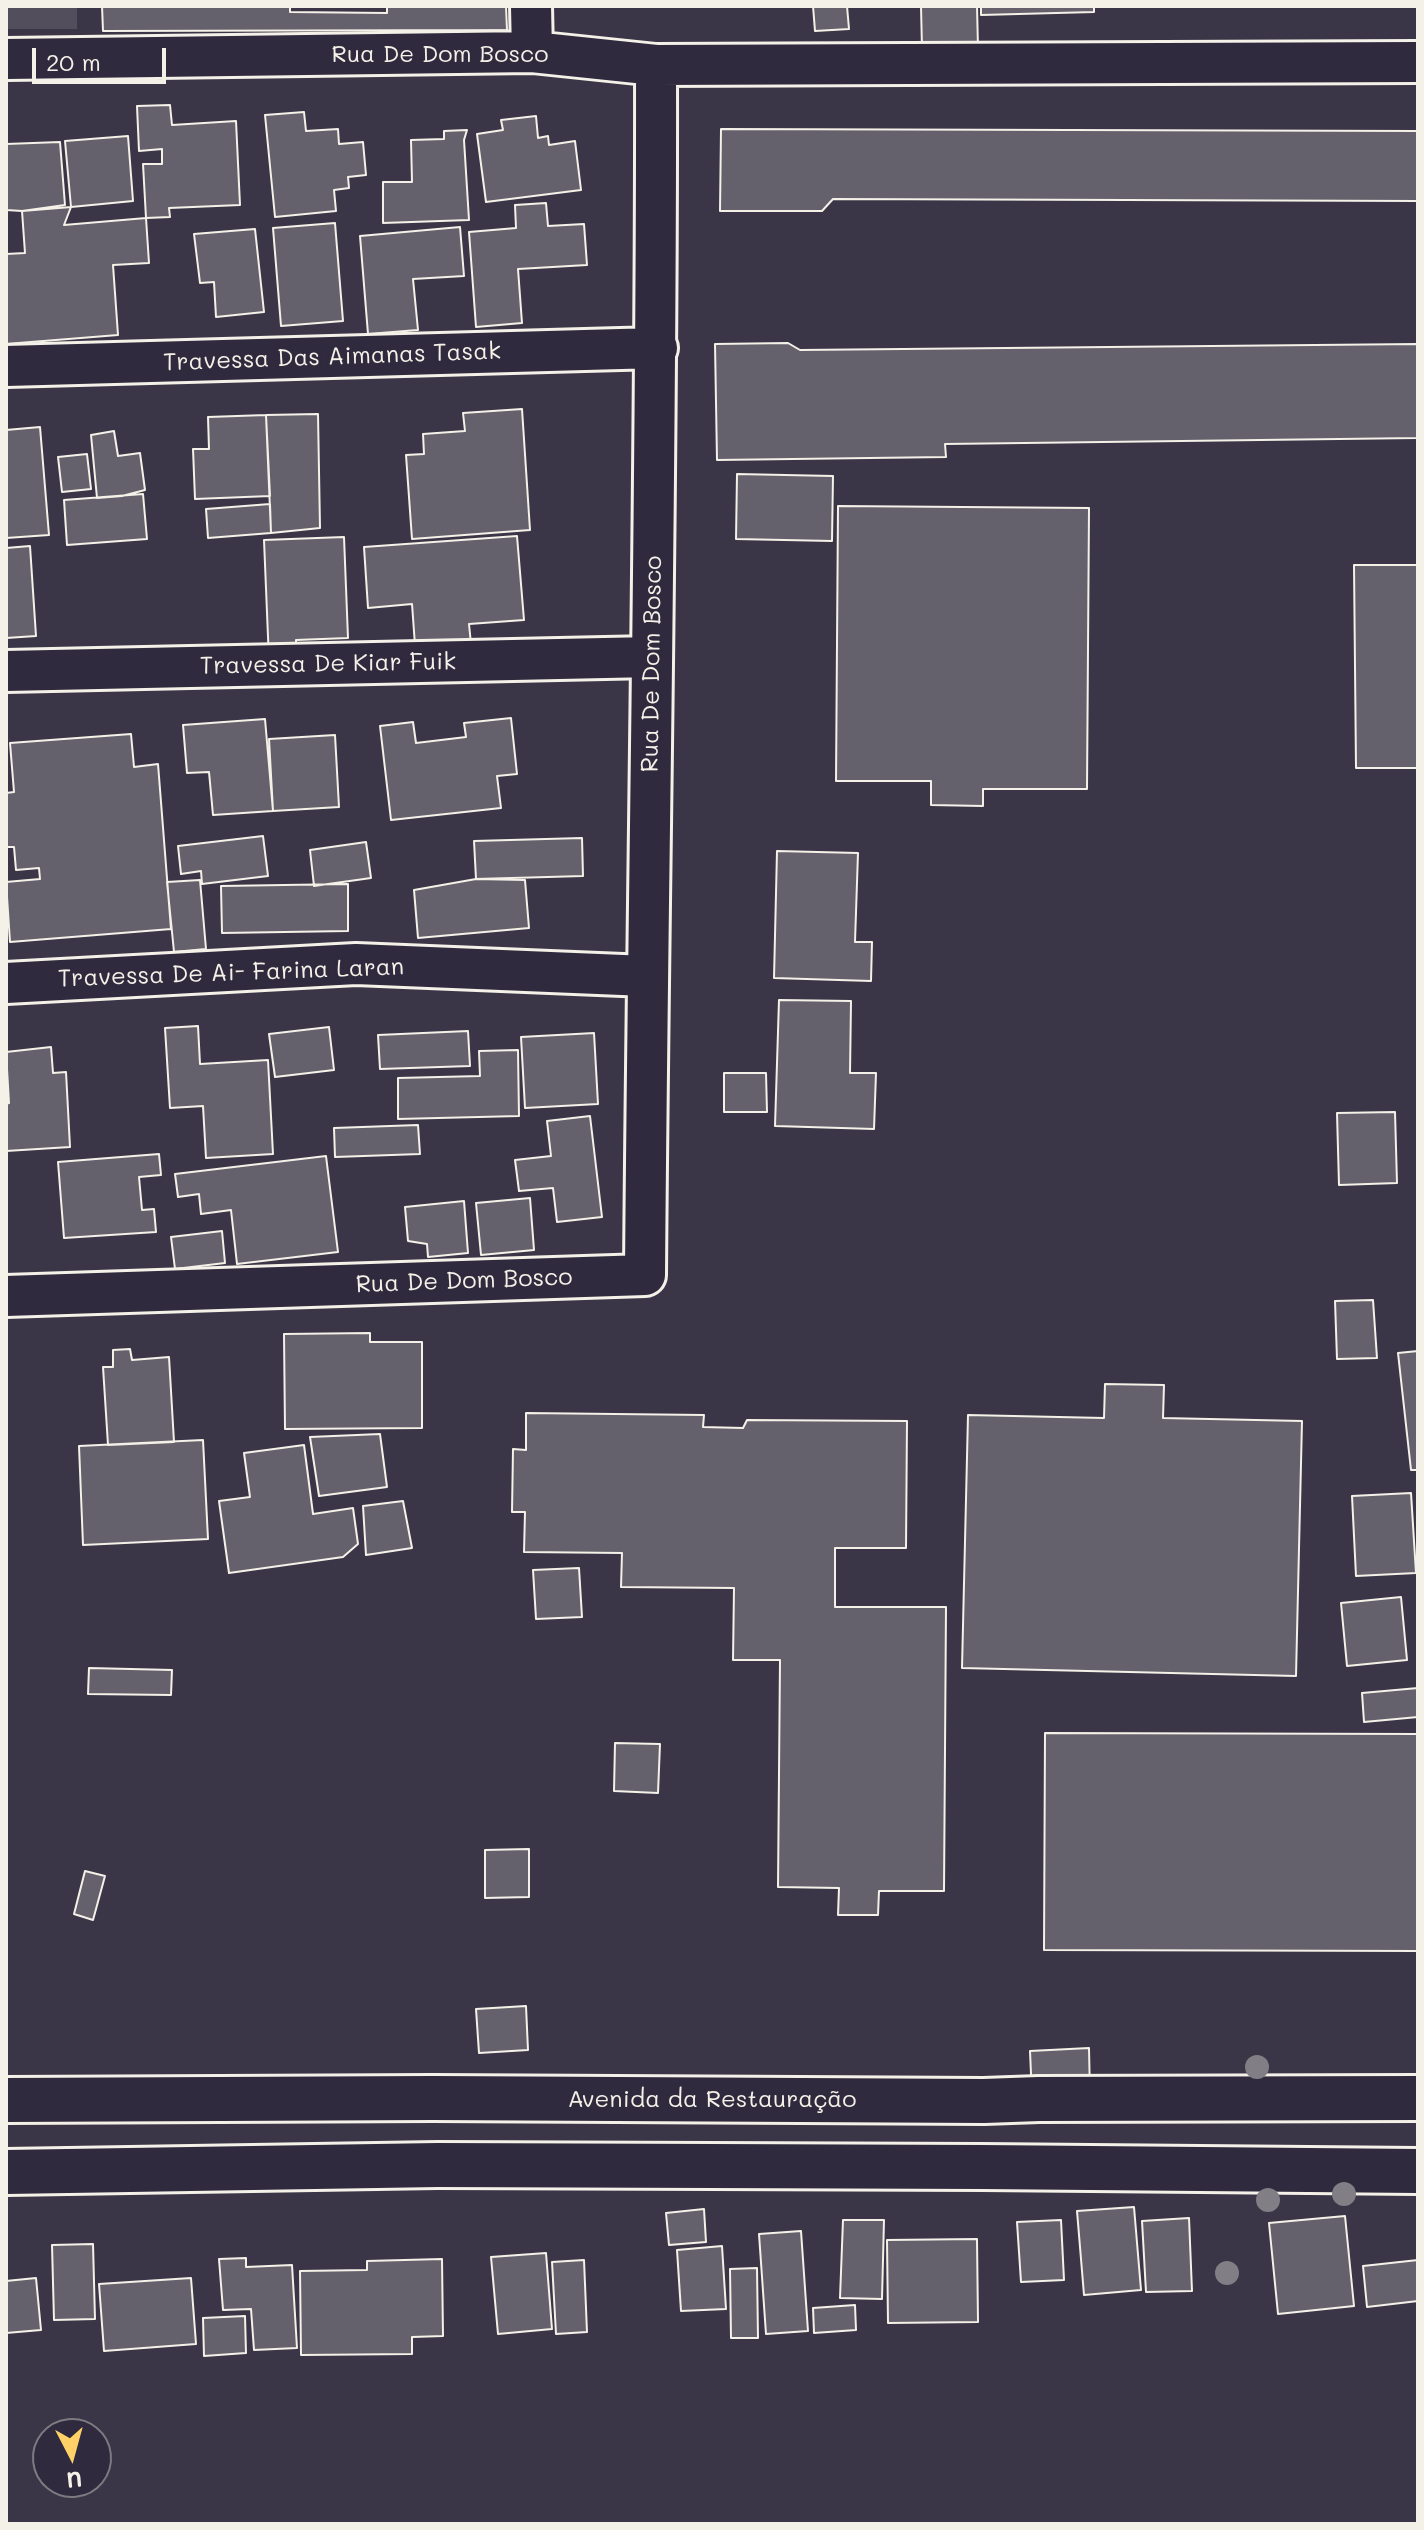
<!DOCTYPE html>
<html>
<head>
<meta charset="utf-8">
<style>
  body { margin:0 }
  #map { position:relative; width:1424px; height:2530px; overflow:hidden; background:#3b3647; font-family:Mali,sans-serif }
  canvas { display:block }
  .frame { position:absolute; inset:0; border:8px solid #f4f1e8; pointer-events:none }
  .north { position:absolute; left:32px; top:2418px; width:80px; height:80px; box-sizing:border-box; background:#2f2a3d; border:2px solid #7e7a81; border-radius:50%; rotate:174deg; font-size:22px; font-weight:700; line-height:32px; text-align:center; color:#f4f1e8 }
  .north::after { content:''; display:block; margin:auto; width:28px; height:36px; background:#ffd166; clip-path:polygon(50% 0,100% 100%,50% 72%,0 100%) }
  .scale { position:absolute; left:32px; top:48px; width:134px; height:36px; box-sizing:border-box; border:4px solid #f4f1e8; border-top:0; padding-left:10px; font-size:24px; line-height:28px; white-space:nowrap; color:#f4f1e8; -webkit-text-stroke:6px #2f2a3d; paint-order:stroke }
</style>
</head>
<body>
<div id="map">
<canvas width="1424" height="2530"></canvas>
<div class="frame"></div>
<div class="north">U</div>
<div class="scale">20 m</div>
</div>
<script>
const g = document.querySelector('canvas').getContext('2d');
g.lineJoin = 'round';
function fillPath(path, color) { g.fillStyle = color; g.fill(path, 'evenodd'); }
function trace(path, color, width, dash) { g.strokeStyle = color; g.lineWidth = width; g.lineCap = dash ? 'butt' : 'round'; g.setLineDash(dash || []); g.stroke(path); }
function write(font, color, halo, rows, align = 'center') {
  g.font = font + ' Mali,sans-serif'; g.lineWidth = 6; g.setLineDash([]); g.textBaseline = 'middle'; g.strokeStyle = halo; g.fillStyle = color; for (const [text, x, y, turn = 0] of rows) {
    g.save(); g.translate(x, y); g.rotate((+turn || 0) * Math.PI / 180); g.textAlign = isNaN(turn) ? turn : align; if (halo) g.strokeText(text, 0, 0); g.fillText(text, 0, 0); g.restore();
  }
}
const green = new Path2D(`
  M6 6H77V29H6Z`);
const building = new Path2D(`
  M102 6H506L507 30 103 31Z
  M290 6H387V13L290 12Z
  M813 6H847L849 29 815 31Z
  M921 6H977L978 48 922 49Z
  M981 6H1094V12L981 15Z
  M170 105 172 125 236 121 240 205 169 208 170 217 146 218 143 164H162V149L139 151 137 106Z
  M304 112 306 131 338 129 339 144 363 142 366 175 348 177 349 188 334 190 336 211 275 217 265 115Z
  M536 116 538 138 548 136 549 145 575 141 581 190 486 202 477 134 503 130 501 120Z
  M721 129 1418 131V201L833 199 822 211H720Z
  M467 130 464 140 469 220 383 223V182H412L411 140 444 139V131Z
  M128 136 133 201 71 207 65 141Z
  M60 142 65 205 22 211 6 210V144Z
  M546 203 548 226 584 224 587 265 518 269 522 323 476 327 469 232 516 228 515 205Z
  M71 207 64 225 146 218 149 263 113 265 118 335 6 344V254L25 253 22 211Z
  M335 223 343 321 281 326 273 228Z
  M460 227 464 276 413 279 418 330 368 334 360 236Z
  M255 229 264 312 216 317 214 282 200 283 194 234Z
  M788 343 800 350 1418 344V438L945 444 946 457 717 460 715 344Z
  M522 409 530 530 412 539 406 455 424 454 423 434 465 431 463 413Z
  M318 414 320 528 271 533 266 415Z
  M266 415 270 496 195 499 193 449H209L208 417Z
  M40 427 49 535 6 538V430Z
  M114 431 118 456 140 453 145 490 122 496 97 498 91 435Z
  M87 454 91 489 62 492 58 457Z
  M737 474 833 476 832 541 736 539Z
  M143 494 147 539 67 545 64 500Z
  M270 504 271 533 208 538 206 509Z
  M838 506 1089 508 1087 789H983V806L931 805V781H836Z
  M517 536 524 620 469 624 472 654 416 659 412 604 368 608 364 547Z
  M344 537 348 638 296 640V660L269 661 264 540Z
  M30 546 36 636 6 638V548Z
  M1354 565H1418V768H1356Z
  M511 718 517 774 497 776 501 808 391 820 380 726 413 722 416 743 466 737 464 723Z
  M265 719 273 811 213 815 209 772 187 773 183 725Z
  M131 734 134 767 158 764 171 929 10 942 6 882 40 879 39 868 16 870 14 847H6V793L14 792 10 743Z
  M335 735 339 807 273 811 269 739Z
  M263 836 268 876 202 884 201 871 181 874 178 846Z
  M582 838 583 876 476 879 474 841Z
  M366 842 371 878 314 886 310 850Z
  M777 851 858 853 855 942H872L871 981 774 978Z
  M476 879 525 880 529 928 418 938 414 890Z
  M200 880 206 949 174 952 167 882Z
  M348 884V931L222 933 221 886Z
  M779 1000 851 1001 850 1073H876L874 1129 775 1126Z
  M198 1026 200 1064 268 1060 273 1154 206 1158 203 1106 170 1108 165 1028Z
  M329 1027 334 1070 275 1077 269 1034Z
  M468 1031 470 1066 380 1069 378 1035Z
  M594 1033 598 1104 525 1108 521 1037Z
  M51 1047 53 1073 66 1072 70 1147 6 1151V1104L9 1103 6 1052Z
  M518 1050 519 1116 398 1119V1078L480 1076 479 1051Z
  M724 1073H766L767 1112H724Z
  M1395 1112 1397 1183 1339 1185 1337 1113Z
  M590 1116 602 1217 557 1222 553 1188 519 1191 515 1160 551 1156 547 1121Z
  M418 1125 420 1154 335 1157 334 1128Z
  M159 1154 161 1175 139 1177 142 1210 154 1209 156 1232 64 1238 58 1162Z
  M326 1156 338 1252 237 1264 231 1210 201 1214 199 1194 178 1197 175 1174Z
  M530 1198 534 1250 481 1255 476 1203Z
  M464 1201 468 1253 428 1257 427 1244 408 1241 405 1207Z
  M222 1231 225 1263 175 1269 171 1237Z
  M1373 1300 1377 1358 1337 1359 1335 1301Z
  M370 1333V1342H422V1428L285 1429 284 1334Z
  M130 1349 132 1360 169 1357 174 1442 108 1445 103 1367H113V1350Z
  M1418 1351V1470H1411L1398 1353Z
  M1105 1384 1164 1385 1163 1418 1302 1421 1296 1676 962 1668 968 1415 1104 1418Z
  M526 1413 704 1415 703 1427 743 1428 747 1420 907 1421 906 1548H835V1607H946L944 1891H879L878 1915H838L839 1888 778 1887 780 1660H733L734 1588 621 1587 622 1553 524 1552 525 1512H512L513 1449 526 1450Z
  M380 1434 387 1487 319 1496 310 1437Z
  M203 1440 208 1539 83 1545 79 1446Z
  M304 1445 313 1514 353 1508 358 1544 343 1557 229 1573 219 1501 250 1497 244 1453Z
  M1411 1493 1416 1573 1356 1576 1352 1496Z
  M403 1501 412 1548 366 1555 363 1506Z
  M579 1568 582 1617 536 1619 533 1570Z
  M1401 1597 1407 1660 1347 1666 1341 1603Z
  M89 1668 172 1670 171 1695 88 1694Z
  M1418 1688V1717L1364 1722 1362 1693Z
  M1045 1733 1418 1734V1951L1044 1950Z
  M615 1743 660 1744 658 1793 614 1791Z
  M529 1849V1897L485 1898V1850Z
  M85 1871 105 1876 93 1920 74 1914Z
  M526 2006 528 2050 479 2053 476 2009Z
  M1089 2048 1090 2095 1032 2097 1030 2051Z
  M1134 2207 1141 2290 1084 2295 1077 2211Z
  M704 2209 706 2242 669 2245 666 2213Z
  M1345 2216 1354 2306 1278 2314 1269 2223Z
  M1189 2218 1192 2291 1146 2292 1142 2221Z
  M843 2220H884L882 2299 840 2298Z
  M1061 2220 1064 2280 1021 2282 1017 2222Z
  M801 2231 808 2331 766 2334 759 2234Z
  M977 2239 978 2322 888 2323 887 2240Z
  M93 2244 95 2319 54 2320 52 2245Z
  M722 2246 726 2309 681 2311 677 2250Z
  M546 2253 552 2329 498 2334 491 2257Z
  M246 2258V2267L292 2265 297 2348 254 2350 251 2309 223 2310 219 2259Z
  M442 2259 443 2336 412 2337V2354L301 2355 300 2271 367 2270V2261Z
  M584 2260 587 2332 556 2334 552 2262Z
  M1418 2260V2301L1367 2307 1363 2266Z
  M757 2268 758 2338H731L730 2269Z
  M36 2278 41 2330 6 2333V2281Z
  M191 2278 196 2344 104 2351 99 2284Z
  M855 2305 856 2330 814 2333 813 2308Z
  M245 2316 246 2353 204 2356 203 2318Z`);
const minor = new Path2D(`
  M531 6 532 52
  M6 59 532 52 656 65C657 468 648 871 645 1275L6 1296
  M656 65 1418 62
  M6 366 657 348
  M6 671 651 657
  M6 983 356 964 647 976`);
const primary = new Path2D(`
  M6 2100 433 2098 984 2101 1039 2099 1418 2098
  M6 2172 438 2165 982 2167 1418 2171`);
const trees = [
  [1257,2067],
  [1344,2194],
  [1268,2200],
  [1227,2273]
];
const streetNames = [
  ["Rua De Dom Bosco",440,55],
  ["Travessa Das Aimanas Tasak",332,357,-2],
  ["Travessa De Kiar Fuik",328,664,-1],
  ["Rua De Dom Bosco",652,664,-89],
  ["Travessa De Ai- Farina Laran",231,973,-2],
  ["Rua De Dom Bosco",464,1281,-2],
  ["Avenida da Restauração",712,2100]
];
fillPath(green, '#534e5c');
fillPath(building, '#65616c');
trace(building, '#f4f1e8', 2);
trace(minor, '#f4f1e8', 46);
trace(primary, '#f4f1e8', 50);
trace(minor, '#2f2a3d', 40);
trace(primary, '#2f2a3d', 44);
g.fillStyle = '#827e85';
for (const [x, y] of trees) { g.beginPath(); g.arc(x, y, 12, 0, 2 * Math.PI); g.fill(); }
write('24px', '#f4f1e8', '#2f2a3d', streetNames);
</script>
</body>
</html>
